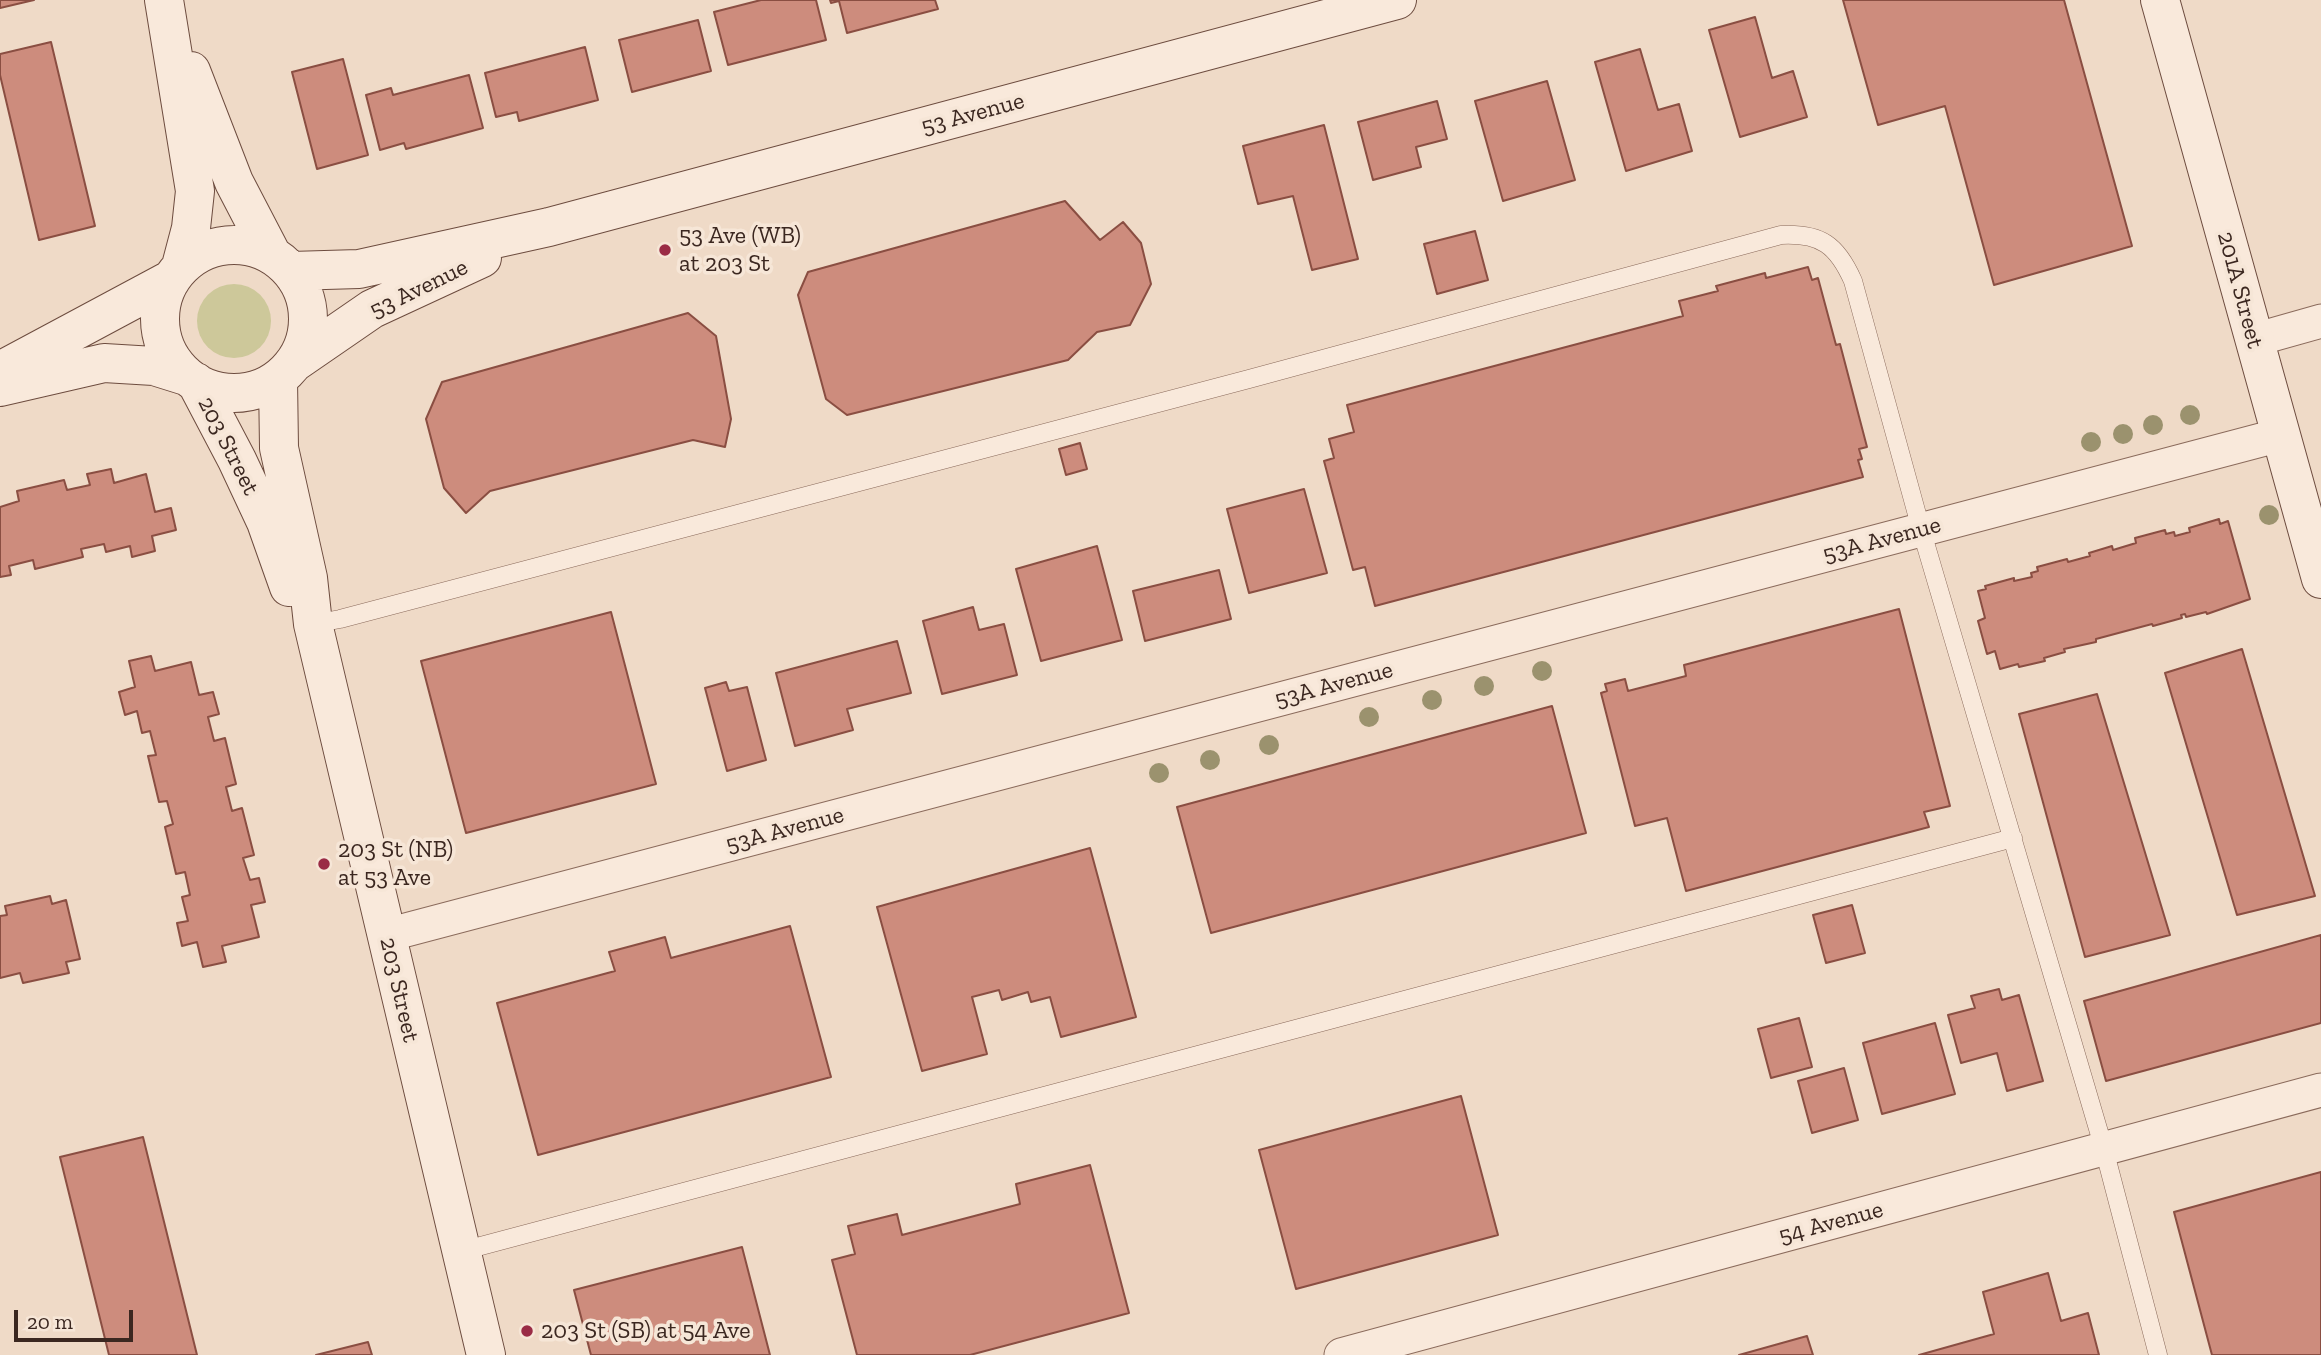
<!DOCTYPE html>
<html>
<head>
<meta charset="utf-8">
<style>
  body { margin:0 }
  #map { position:relative; width:2321px; height:1355px; overflow:hidden; background:#efdac7; font-family:"Zilla Slab",serif }
  canvas { display:block }
  .scale { position:absolute; left:14px; top:1310px; width:119px; height:32px; box-sizing:border-box; border:4px solid #3b2720; border-top:0; padding-left:9px; font-size:21px; line-height:24px; white-space:nowrap; color:#3b2720; -webkit-text-stroke:5px #f6e6d7; paint-order:stroke }
</style>
</head>
<body>
<div id="map">
<canvas width="2321" height="1355"></canvas>
<div class="scale">20 m</div>
</div>
<script>
const g = document.querySelector('canvas').getContext('2d');
g.lineJoin = 'round';
function fillPath(path, color) { g.fillStyle = color; g.fill(path, 'evenodd'); }
function trace(path, color, width, dash) { g.strokeStyle = color; g.lineWidth = width; g.lineCap = dash ? 'butt' : 'round'; g.setLineDash(dash || []); g.stroke(path); }
function write(font, color, halo, rows, align = 'center') {
  g.font = font + ' "Zilla Slab",serif'; g.lineWidth = 7; g.setLineDash([]); g.textBaseline = 'middle'; g.strokeStyle = halo; g.fillStyle = color; for (const [text, x, y, turn = 0] of rows) {
    g.save(); g.translate(x, y); g.rotate((+turn || 0) * Math.PI / 180); g.textAlign = isNaN(turn) ? turn : align; if (halo) g.strokeText(text, 0, 0); g.fillText(text, 0, 0); g.restore();
  }
}
const green = new Path2D(`
  M197 321a37 37 0 1 1 74 0a37 37 0 1 1-74 0Z`);
const building = new Path2D(`
  M0 0H34L0 8Z
  M761 0H816L826 40 728 65 714 12Z
  M830 0H935L938 9 847 33 839 1 831 3Z
  M1843 0H2064L2132 246 1994 285 1945 106 1878 125Z
  M1755 17 1772 78 1793 71 1807 117 1740 137 1709 30Z
  M698 20 711 71 632 92 619 40Z
  M51 42 95 226 39 240 0 75V54Z
  M585 47 598 100 519 121 517 112 496 117 485 73Z
  M1640 49 1658 110 1679 104 1692 151 1626 171 1595 62Z
  M343 59 368 155 317 169 292 72Z
  M469 75 483 128 406 149 404 143 380 150 366 95 391 88 393 95Z
  M1547 81 1575 180 1503 201 1475 101Z
  M1437 101 1447 139 1416 147 1421 167 1373 180 1358 122Z
  M1324 125 1358 259 1312 270 1293 196 1258 204 1243 146Z
  M1065 201 1100 240 1123 222 1141 243 1151 284 1130 325 1097 332 1068 360 847 415 826 399 798 295 808 272Z
  M1475 231 1488 280 1437 294 1424 244Z
  M1808 267 1812 280 1818 278 1836 345 1840 344 1867 447 1859 449 1862 459 1858 460 1863 477 1375 606 1365 567 1353 570 1324 461 1334 458 1329 439 1354 432 1347 405 1683 316 1679 301 1718 291 1716 286 1765 273 1766 278Z
  M688 313 716 336 731 419 725 447 693 440 490 491 466 513 444 488 426 419 442 382Z
  M1080 443 1087 469 1066 475 1059 449Z
  M111 469 114 483 146 474 155 512 171 508 176 530 152 536 155 551 132 557 130 546 106 552 104 544 81 549 83 557 35 569 33 560 9 566 11 575 0 577V507L19 501 17 491 64 480 67 490 90 485 87 474Z
  M1304 489 1327 573 1249 593 1227 509Z
  M2219 519 2220 524 2228 521 2250 599 2207 614 2206 612 2186 617 2185 614 2181 615 2182 618 2153 626 2152 624 2096 639V642L2064 649 2065 652 2044 658 2045 661 2019 667 2018 664 2000 669 1995 651 1987 654 1978 621 1985 618 1978 591 1986 589 1985 586 2014 578V581L2032 577 2031 573 2038 571 2037 567 2067 559 2068 562 2090 556 2089 553 2112 546 2113 550 2136 543 2135 538 2165 530 2166 534 2174 532 2175 536 2190 532 2189 528Z
  M1097 546 1122 640 1041 661 1016 569Z
  M1219 570 1231 619 1145 641 1133 591Z
  M973 607 979 630 1004 624 1017 675 942 694 923 621Z
  M1899 609 1950 806 1924 812 1929 827 1686 891 1667 818 1635 826 1601 693 1607 691 1605 684 1625 679 1628 691 1686 676 1684 665Z
  M611 612 656 784 466 833 421 661Z
  M897 641 911 693 847 709 853 730 795 746 776 673Z
  M2242 649 2315 896 2237 915 2165 673Z
  M151 656 155 671 191 662 199 695 213 692 219 714 208 717 214 741 225 738 236 784 226 787 232 811 242 808 254 855 243 858 250 880 259 878 265 902 251 905 259 937 222 946 226 962 203 967 197 942 182 946 177 923 188 921 182 897 190 895 185 872 176 874 165 827 173 824 167 801 159 802 148 756 156 755 150 731 142 733 137 711 125 715 119 692 135 687 129 661Z
  M726 682 729 691 747 687 766 760 727 771 705 688Z
  M2097 694 2170 935 2085 957 2019 714Z
  M1552 706 1586 833 1211 933 1177 807Z
  M1090 848 1136 1017 1061 1037 1050 997 1031 1002 1028 992 1002 1000 999 990 972 997 987 1054 922 1071 877 907Z
  M50 896 52 904 66 900 80 959 66 962 69 973 23 983 20 973 0 978V916L7 915 5 906Z
  M1852 905 1865 953 1826 963 1813 915Z
  M790 926 831 1077 538 1155 497 1003 615 971 609 952 665 937 671 958Z
  M2321 935V1023L2106 1081 2084 1001Z
  M1999 989 2002 1000 2019 995 2043 1081 2007 1091 1997 1053 1961 1063 1948 1015 1975 1008 1971 996Z
  M1799 1018 1812 1067 1771 1078 1758 1029Z
  M1935 1023 1955 1094 1882 1114 1863 1043Z
  M1844 1068 1858 1120 1812 1133 1798 1081Z
  M1461 1096 1498 1235 1296 1289 1259 1150Z
  M143 1137 197 1355H109L60 1157Z
  M1090 1165 1129 1313 970 1355H857L832 1260 855 1254 848 1226 897 1214 902 1235 1020 1204 1016 1184Z
  M2321 1172V1355H2212L2174 1212Z
  M742 1247 770 1355H591L574 1290Z
  M2048 1273 2061 1321 2088 1313 2099 1355H1919L1994 1334 1983 1292Z
  M1807 1336 1813 1355H1739Z
  M368 1342 372 1355H316Z`);
const lane = new Path2D(`
  M313 624 340 619 1249 379 1781 235C1821 233 1837 245 1853 281L1921 529 2104 1149 2158 1355
  M462 1251 2013 838`);
const street = new Path2D(`
  M2254 340 2321 321
  M387 935 2280 435
  M1341 1355 2321 1090`);
const secondary = new Path2D(`
  M164 0 195 191 191 228 181 266
  M2160 0 2321 579
  M191 71 234 182 272 255
  M160 319a74 74 0 1 1 148 0a74 74 0 1 1-148 0Z
  M291 271 359 269 549 227 1397 0
  M295 362 372 309 482 258
  M0 371 170 280
  M278 379 279 448 308 578 313 624 486 1355
  M196 382 237 460 266 522 289 587
  M0 387 104 363 154 366 186 376`);
const trees = [
  [2190,415],
  [2153,425],
  [2123,434],
  [2091,442],
  [2269,515],
  [1542,671],
  [1484,686],
  [1432,700],
  [1369,717],
  [1269,745],
  [1210,760],
  [1159,773]
];
const markers = [
  [665,250,7,"#9a2b45"],
  [324,864,7,"#9a2b45"],
  [527,1331,7,"#9a2b45"]
];
const streetNames = [
  ["53 Avenue",973,114,-15],
  ["53 Avenue",419,289,-26],
  ["201A Street",2240,290,75],
  ["203 Street",228,446,63],
  ["53A Avenue",1882,540,-15],
  ["53A Avenue",1334,685,-15],
  ["53A Avenue",785,830,-15],
  ["203 Street",399,990,77],
  ["54 Avenue",1831,1223,-15]
];
const poiNames = [
  ["53 Ave (WB)",679,236],
  ["at 203 St",679,264],
  ["203 St (NB)",338,850],
  ["at 53 Ave",338,878],
  ["203 St (SB) at 54 Ave",541,1331]
];
fillPath(green, '#cdc89a');
fillPath(building, '#cd8c7d');
trace(building, '#8a4e42', 2);
trace(lane, '#8b6b5c', 19);
trace(street, '#8b6b5c', 35);
trace(secondary, '#6d4c3f', 40);
trace(lane, '#f9e9db', 18);
trace(street, '#f9e9db', 33);
trace(secondary, '#f9e9db', 38);
g.fillStyle = '#9b926e';
for (const [x, y] of trees) { g.beginPath(); g.arc(x, y, 10, 0, 2 * Math.PI); g.fill(); }
for (const [x, y, r, color] of markers) { const dot = new Path2D(); dot.arc(x, y, r, 0, 2 * Math.PI); g.fillStyle = color; g.fill(dot); trace(dot, '#f6e6d7', 2.5); }
write('24px', '#3b2720', '#f6e6d7', streetNames);
write('24px', '#3b2720', '#f6e6d7', poiNames, 'left');
</script>
</body>
</html>
